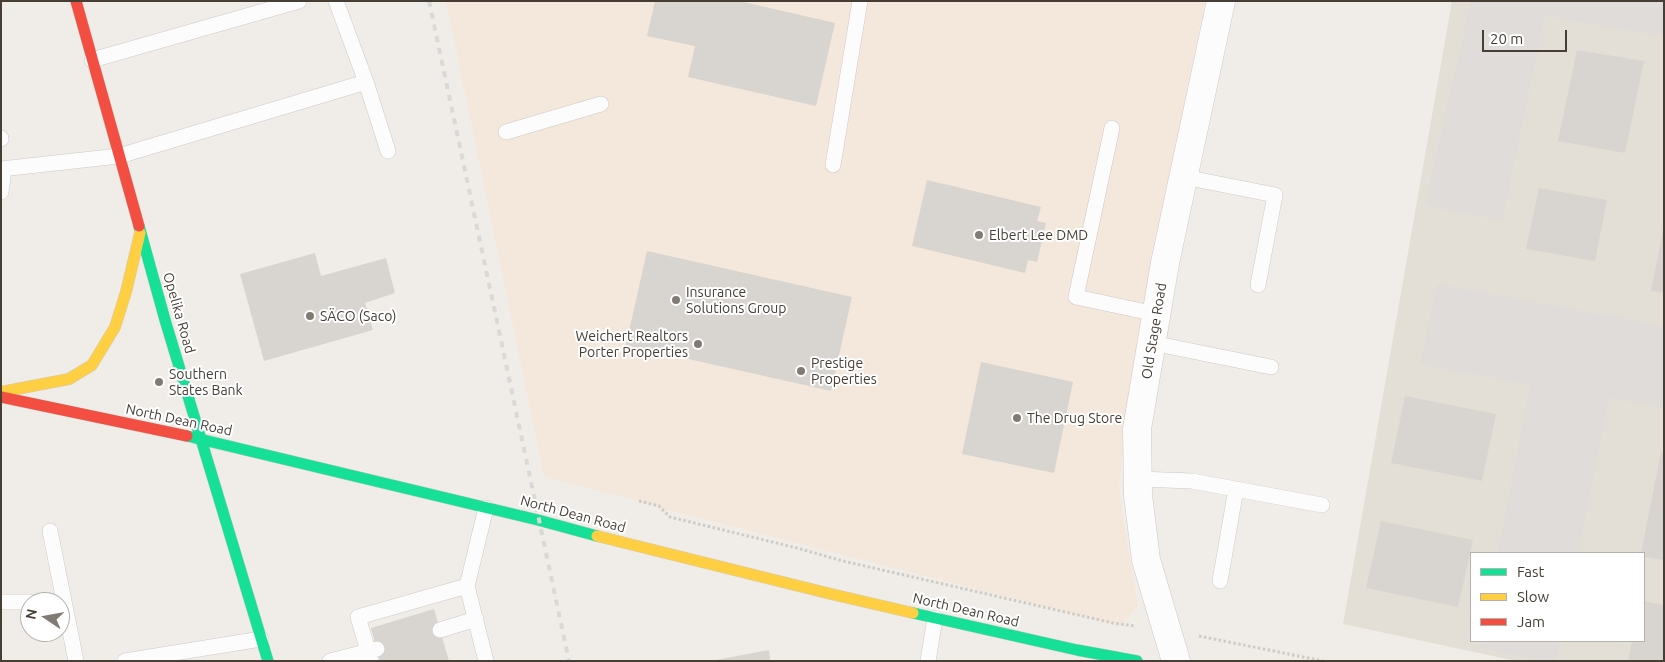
<!DOCTYPE html>
<html>
<head>
<meta charset="utf-8">
<style>
  body { margin:0 }
  #map { position:relative; width:1665px; height:662px; overflow:hidden; background:#f0ede9; font-family:Ubuntu,sans-serif }
  canvas { display:block }
  .frame { position:absolute; inset:0; border:2px solid #463e35; pointer-events:none }
  .legend { position:absolute; left:1470px; top:552px; width:175px; height:90px; box-sizing:border-box; background:#fff; border:1px solid #b5b2ae; margin:0; padding:6px 9px; list-style:none; font-size:15px; color:#463e35 }
  .legend li { display:flex; align-items:center; gap:10px; height:25px }
  .legend b { width:25px; border:1px solid #b5b2ae }
  .north { position:absolute; left:20px; top:592px; width:50px; height:50px; box-sizing:border-box; background:#fff; border:1px solid #b5b2ae; border-radius:50%; rotate:282deg; font-size:14px; font-weight:700; line-height:20px; text-align:center; color:#463e35 }
  .north::after { content:''; display:block; margin:auto; width:18px; height:22px; background:#827b74; clip-path:polygon(50% 0,100% 100%,50% 72%,0 100%) }
  .scale { position:absolute; left:1482px; top:30px; width:85px; height:22px; box-sizing:border-box; border:2px solid #463e35; border-top:0; padding-left:6px; font-size:15px; line-height:18px; white-space:nowrap; color:#463e35; -webkit-text-stroke:4px #fff; paint-order:stroke }
</style>
</head>
<body>
<div id="map">
<canvas width="1665" height="662"></canvas>
<div class="frame"></div>
<ul class="legend">
<li><b style="height:6px;background:#16e098"></b>Fast</li>
<li><b style="height:6px;background:#ffcf43"></b>Slow</li>
<li><b style="height:6px;background:#f24e42"></b>Jam</li>
</ul>
<div class="north">N</div>
<div class="scale">20 m</div>
</div>
<script>
const g = document.querySelector('canvas').getContext('2d');
g.lineJoin = 'round';
function fillPath(path, color) { g.fillStyle = color; g.fill(path, 'evenodd'); }
function trace(path, color, width, dash) { g.strokeStyle = color; g.lineWidth = width; g.lineCap = dash ? 'butt' : 'round'; g.setLineDash(dash || []); g.stroke(path); }
function write(font, color, halo, rows, align = 'center') {
  g.font = font + ' Ubuntu,sans-serif'; g.lineWidth = 4; g.setLineDash([]); g.textBaseline = 'middle'; g.strokeStyle = halo; g.fillStyle = color; for (const [text, x, y, turn = 0] of rows) {
    g.save(); g.translate(x, y); g.rotate((+turn || 0) * Math.PI / 180); g.textAlign = isNaN(turn) ? turn : align; if (halo) g.strokeText(text, 0, 0); g.fillText(text, 0, 0); g.restore();
  }
}
const residential = new Path2D(`
  M1452 1H1664V661H1516L1343 624ZM1471 553H1644V641H1471Z`);
const commercial = new Path2D(`
  M446 1H1205L1152 266 1131 391 1119 487 1122 512 1138 606 1121 626 684 514 544 476Z`);
const parking = new Path2D(`
  M1471 1H1664V37L1545 16 1502 221 1425 205Z
  M1437 284 1664 326V408L1609 398 1578 553H1498L1530 385 1420 364Z
  M1481 641H1561L1557 661H1541L1480 648Z`);
const building = new Path2D(`
  M655 1H739L835 23 816 106 688 77 695 46 647 36Z
  M1577 50 1644 61 1625 153 1558 141Z
  M927 180 1041 207 1037 221 1046 223 1037 262 1028 260 1025 273 912 246Z
  M1539 188 1607 200 1595 261 1526 249Z
  M1663 230 1664 231V293L1651 291Z
  M647 251 852 297 831 391 626 345Z
  M315 253 321 276 386 258 395 293 365 303 373 330 264 361 240 274Z
  M981 362 1073 382 1054 473 962 454Z
  M1405 396 1496 414 1482 481 1391 463Z
  M1661 452H1664V560L1644 557V553H1641Z
  M1381 521 1473 540 1458 607 1366 588Z
  M1644 601 1664 605V661H1628L1632 641H1644Z
  M434 609 449 661H380L371 628Z
  M769 650 770 661H717L716 660Z`);
const path = new Path2D(`
  M639 501 659 506 670 517 797 548 843 561 1113 623 1136 626
  M1199 636 1323 661`);
const lane = new Path2D(`
  M92 60 299 1
  M366 82 388 151
  M1112 128 1076 297 1156 314
  M506 132 601 104
  M1 138V139
  M833 165 860 1
  M1 169 119 156 366 82 336 1
  M1184 177 1275 195 1258 285
  M1 192 4 169
  M1152 343 1271 367
  M1138 479 1192 481 1322 505
  M486 508 467 586 486 661
  M50 531 76 661
  M1220 581 1236 489
  M1 602H30
  M440 630 476 619
  M125 661 261 639
  M330 661 377 649
  M371 661 358 617 467 586
  M928 661 935 618`);
const street = new Path2D(`
  M1176 661 1146 560 1138 495 1137 429 1165 263 1221 1`);
const fast = new Path2D(`
  M139 226 165 320 268 661
  M187 436 538 520 597 536
  M913 613 1077 650 1137 661`);
const slow = new Path2D(`
  M1 392 69 379 92 365 115 327 126 292 140 233
  M597 536 831 594 913 613`);
const jam = new Path2D(`
  M76 1 139 226
  M1 397 187 436`);
const rail = new Path2D(`
  M429 1 569 661`);
const markers = [
  [979,235,5,"#827b74"],
  [676,300,5,"#827b74"],
  [310,316,5,"#827b74"],
  [698,344,5,"#827b74"],
  [801,371,5,"#827b74"],
  [159,382,5,"#827b74"],
  [1017,418,5,"#827b74"]
];
const poiNames = [
  ["Elbert Lee DMD",989,235],
  ["Insurance",686,292],
  ["Solutions Group",686,308],
  ["SÄCO (Saco)",320,316],
  ["Weichert Realtors",688,336,"right"],
  ["Porter Properties",688,352,"right"],
  ["Prestige",811,363],
  ["Properties",811,379],
  ["Southern",169,374],
  ["States Bank",169,390],
  ["The Drug Store",1027,418]
];
const streetNames = [
  ["Opelika Road",179,313,74],
  ["Old Stage Road",1154,331,-81],
  ["North Dean Road",179,420,12],
  ["North Dean Road",573,514,15],
  ["North Dean Road",966,610,13]
];
fillPath(residential, '#e4dfd6');
fillPath(commercial, '#f3e8db');
fillPath(parking, '#dfdcd9');
fillPath(building, '#d8d4d0');
trace(lane, '#cdc9c5', 16);
trace(street, '#cdc9c5', 29);
trace(fast, '#d0cac0', 12);
trace(slow, '#d0cac0', 12);
trace(jam, '#d0cac0', 12);
trace(path, '#cecbc6', 3, [2.5, 2.5]);
trace(lane, '#fdfcfc', 15);
trace(street, '#fdfcfc', 28);
trace(fast, '#16e098', 11);
trace(slow, '#ffcf43', 11);
trace(jam, '#f24e42', 11);
trace(rail, '#d9d9d8', 4, [6, 6]);
for (const [x, y, r, color] of markers) { const dot = new Path2D(); dot.arc(x, y, r, 0, 2 * Math.PI); g.fillStyle = color; g.fill(dot); trace(dot, '#fff', 2); }
write('14px', '#463e35', '#fff', poiNames, 'left');
write('14px', '#463e35', '#fff', streetNames);
</script>
</body>
</html>
